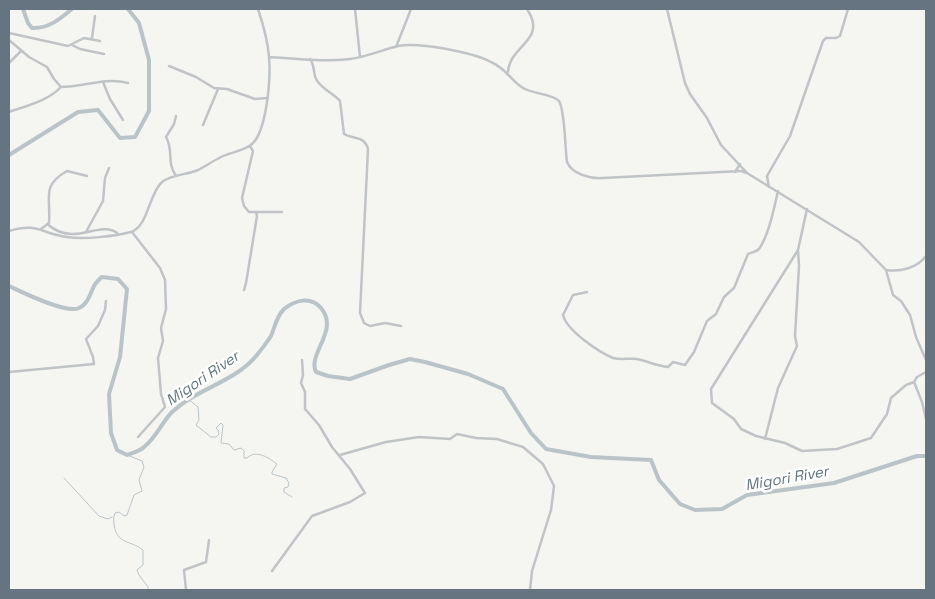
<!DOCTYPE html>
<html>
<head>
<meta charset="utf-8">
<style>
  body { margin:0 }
  #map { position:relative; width:935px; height:599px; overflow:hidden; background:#f5f5f2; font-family:"Space Grotesk",sans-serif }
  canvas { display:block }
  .frame { position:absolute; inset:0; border:10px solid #667481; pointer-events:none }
</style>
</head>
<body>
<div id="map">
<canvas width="935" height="599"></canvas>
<div class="frame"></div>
</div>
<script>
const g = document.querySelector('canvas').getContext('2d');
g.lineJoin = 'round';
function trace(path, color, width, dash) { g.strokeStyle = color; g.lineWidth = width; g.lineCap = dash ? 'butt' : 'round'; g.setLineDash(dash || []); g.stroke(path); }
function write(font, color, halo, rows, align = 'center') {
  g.font = font + ' "Space Grotesk",sans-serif'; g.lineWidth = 5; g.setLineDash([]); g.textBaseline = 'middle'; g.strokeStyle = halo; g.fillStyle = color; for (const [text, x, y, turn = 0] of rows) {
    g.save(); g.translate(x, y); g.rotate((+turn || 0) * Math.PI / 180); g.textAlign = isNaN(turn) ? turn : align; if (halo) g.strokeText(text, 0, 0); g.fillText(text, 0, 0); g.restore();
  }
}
const stream = new Path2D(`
  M188 399 198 407 199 420 196 425 211 437H216L219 434 218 430 216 428 221 423 223 425 221 443 229 444 234 450 241 448 244 451V458H247C256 449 269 458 277 464L272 472V474L286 478 289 483 288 487 284 488V492L292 497
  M127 455 142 461 144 467 139 480 142 491 134 495 127 515 124 516 119 512 115 513C113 518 114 520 114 525 117 544 130 540 143 550V565L137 570 139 575 148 587V590
  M64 478 99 516 108 519 112 517`);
const river = new Path2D(`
  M23 9 28 23 32 28C48 29 60 19 72 9
  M9 155 78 112 98 110 120 138 135 137 149 111V60L139 23 128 9
  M9 286C22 292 66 314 79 308 88 304 90 294 94 286 96 283 99 279 102 277L118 279 127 289 120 357 109 394 111 433 117 450 127 455C132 453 140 451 144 447 156 438 162 422 172 412 198 388 235 382 257 355 262 349 267 342 271 336 275 327 276 317 284 309 295 300 311 296 321 308 340 330 307 354 316 372L328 376 350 379 389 365 410 359 425 362 468 374 503 389 531 433 546 449 591 457 651 460 659 480 680 504 695 510 722 509 747 495 834 483 917 456H926`);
const minor = new Path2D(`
  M355 9 360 57
  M667 9 685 83 690 94 707 118 721 145 747 173
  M9 33 68 46 84 38 100 41
  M92 38 95 16
  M9 40 29 57 47 67 54 79 61 87C84 87 104 77 128 83
  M72 45 80 49 104 54
  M396 47 411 9
  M269 57C296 59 324 62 350 59 366 57 382 50 398 46 419 42 472 52 491 62 507 69 511 81 523 88 533 94 553 94 559 101 565 110 565 149 567 162 572 174 590 179 603 178L741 171 747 173 859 242 886 270C901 272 917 268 926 256
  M310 59C316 67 312 75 318 82 324 90 334 94 340 101L344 134C354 140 364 135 368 149L360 313 364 323 370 326 385 323 401 326
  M9 63 21 51
  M169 66 196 77 214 88 227 89 255 99 268 98
  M508 72C510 44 548 41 527 9
  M103 82 110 99 123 120
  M9 112C26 106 48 101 61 87
  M176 116 174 124 166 137C174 151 166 161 176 176
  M203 125 218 89
  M250 146 253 151 242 198 244 206 249 212H282
  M735 172 740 164
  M769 187 767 176 790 136 823 41 826 38H836L840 36 848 9
  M47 224C54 230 63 234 72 234 86 235 107 223 118 234
  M41 229 49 223C51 197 41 186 67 171L87 176
  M9 231C38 222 42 234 67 237 83 240 116 236 131 232 148 227 149 193 162 182 172 174 187 175 198 170 206 166 213 161 221 157 231 152 244 151 252 144 267 131 271 76 269 57 268 41 263 24 258 9
  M86 232 103 201 105 178 109 168
  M132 232 160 268 165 280 166 309 161 328 163 341 158 358 161 394 165 407 138 437
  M798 250 807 209
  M886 270 893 295 901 301 910 315 916 337 926 360
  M244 290 246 283 257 216 256 212
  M587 292 573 295 563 315C567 331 599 352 613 358 621 360 629 358 637 359 647 361 657 366 668 367L673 362 685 365 694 352 707 321 716 314 724 297 734 288 748 254C752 252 756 252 759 249 769 235 774 208 778 191
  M9 372 94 364 93 357 86 339 98 326 105 310 106 301
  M914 382 917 377 926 372
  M765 439 778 388 797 346 795 336 799 266 798 250 711 389 712 403 734 419 741 429 756 436 785 443 802 451 837 449 871 438 887 414 891 398 906 385 914 382 922 402 926 419
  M340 455 386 442 419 437 450 439 457 434 476 438 497 439 523 447 543 464 554 486 551 510 532 571 530 590
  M272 571 312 516 350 502 365 493 350 469 332 447 319 425 305 409V392L301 383 303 375 302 360
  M186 590 184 570 206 562 209 540`);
const waterNames = [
  ["Migori River",203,379,-34],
  ["Migori River",787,479,-10]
];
trace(stream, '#bac4c8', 1);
trace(river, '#bac4c8', 4);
trace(minor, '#c0c4c7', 2.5);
write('italic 15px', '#62767e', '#fff', waterNames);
</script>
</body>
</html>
